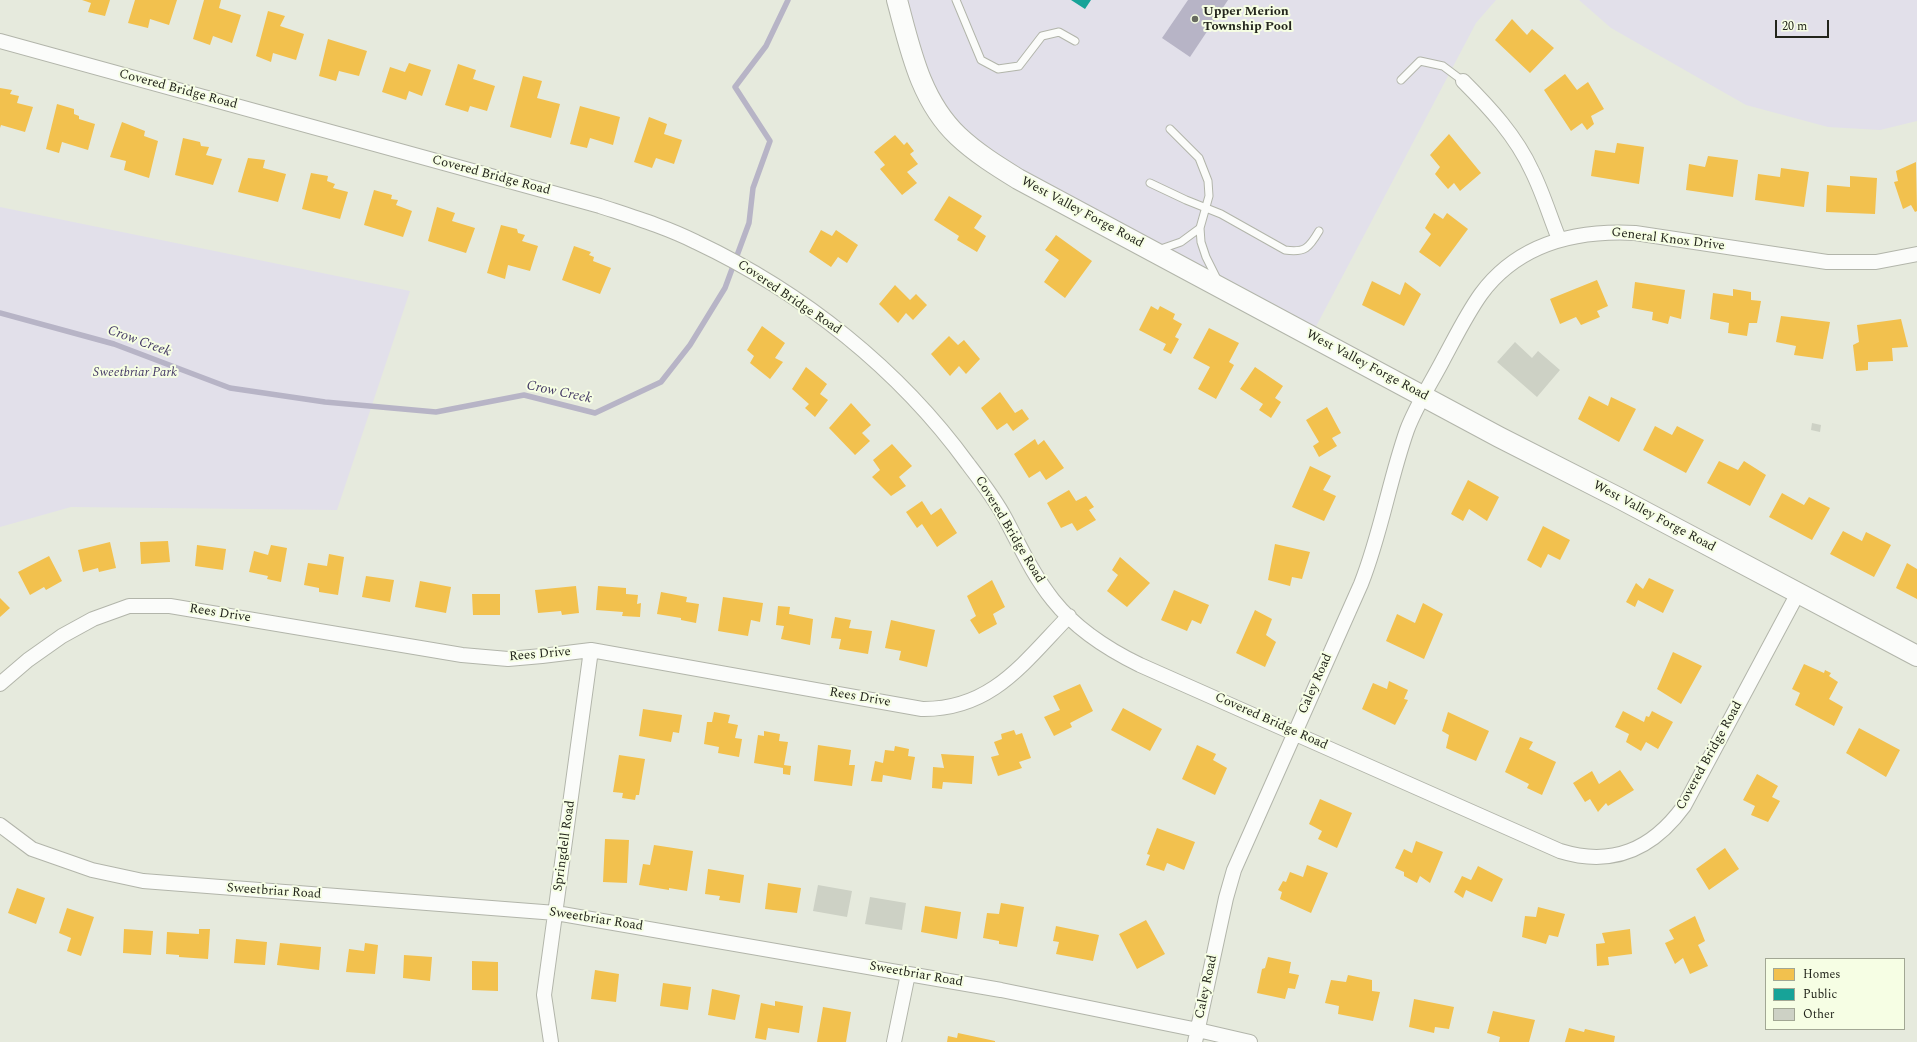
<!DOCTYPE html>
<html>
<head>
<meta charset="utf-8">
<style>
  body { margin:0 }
  #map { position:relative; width:1917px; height:1042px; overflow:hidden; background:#e6eadd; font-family:Spectral,serif }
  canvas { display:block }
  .legend { position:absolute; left:1765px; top:958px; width:140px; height:72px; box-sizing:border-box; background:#f6fee4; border:1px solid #a2a794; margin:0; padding:5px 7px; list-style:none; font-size:12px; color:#23251c }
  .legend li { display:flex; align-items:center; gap:8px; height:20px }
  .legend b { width:20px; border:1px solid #a2a794 }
  .scale { position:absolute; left:1775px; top:20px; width:54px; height:18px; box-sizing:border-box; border:2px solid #23251c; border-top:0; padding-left:5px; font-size:12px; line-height:14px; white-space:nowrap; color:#23251c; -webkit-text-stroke:3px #f6fee4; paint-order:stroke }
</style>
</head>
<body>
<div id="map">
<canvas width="1917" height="1042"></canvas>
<ul class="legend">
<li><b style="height:11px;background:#f2c14e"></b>Homes</li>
<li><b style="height:11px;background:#17a398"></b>Public</li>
<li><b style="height:11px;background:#cdd1c5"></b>Other</li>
</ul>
<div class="scale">20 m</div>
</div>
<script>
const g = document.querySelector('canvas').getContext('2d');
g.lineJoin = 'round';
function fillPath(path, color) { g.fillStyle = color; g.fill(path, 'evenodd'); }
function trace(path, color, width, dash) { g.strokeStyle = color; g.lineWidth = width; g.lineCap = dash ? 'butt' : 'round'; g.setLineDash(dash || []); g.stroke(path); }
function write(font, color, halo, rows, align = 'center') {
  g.font = font + ' Spectral,serif'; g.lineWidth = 4; g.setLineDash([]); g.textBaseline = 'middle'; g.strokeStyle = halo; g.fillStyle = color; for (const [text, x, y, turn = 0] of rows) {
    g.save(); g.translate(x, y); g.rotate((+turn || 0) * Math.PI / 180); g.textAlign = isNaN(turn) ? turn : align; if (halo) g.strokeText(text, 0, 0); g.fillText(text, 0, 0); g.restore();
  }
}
const green = new Path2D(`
  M897 0H1496L1476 23 1311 336 1018 179 944 121Z
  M1579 0H1917V121L1880 130 1828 127 1746 105 1611 28Z
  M0 207 410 291 337 510 71 507 0 527Z`);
const water = new Path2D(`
  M1188 0H1228L1190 57 1162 38Z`);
const homes = new Path2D(`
  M82 0H110L105 16 88 12 91 3Z
  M135 0H177L169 25 150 19 148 28 128 23Z
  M204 0H221L219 8 241 15 232 43 213 36 210 45 193 39Z
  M268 11 285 16 280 26 304 34 296 60 273 53 271 62 256 56Z
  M1512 19 1527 35 1532 29 1554 48 1530 73 1495 40Z
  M328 39 367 51 359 76 339 71 336 81 319 76Z
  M409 63 431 70 422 96 409 91 406 100 382 92 390 67 405 72Z
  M458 64 476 70 473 79 495 86 487 111 470 106 468 112 445 105Z
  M1565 74 1577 90 1588 82 1604 109 1591 116 1594 124 1587 130 1582 123 1571 131 1544 90Z
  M523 76 542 81 537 98 560 104 551 138 510 127Z
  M0 88 12 90 10 94 19 96 17 103 33 107 25 132 1 125 0 128Z
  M57 104 74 109V114L79 116V119L95 124 88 150 62 142 59 153 46 149Z
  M580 106 620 117 613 145 590 138 587 148 570 144Z
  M649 117 667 124 664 134 682 140 674 164 656 158 652 168 634 162Z
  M122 122 145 131 144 136 158 141 149 178 124 170 126 161 110 157Z
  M1449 134 1481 173 1460 191 1454 183 1448 189 1435 174 1440 167 1430 155Z
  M895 135 904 145 907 142 914 151 910 154 918 164 907 172 917 183 902 195 880 169 885 165 874 152Z
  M183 138 200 142 201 146 209 147 206 155 222 159 213 185 175 175Z
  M1617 143 1644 147 1639 184 1591 176 1595 150 1615 153Z
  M1708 156 1738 160 1733 197 1686 190 1689 164 1705 167Z
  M248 158 265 160 263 168 286 174 278 202 238 192Z
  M1916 162 1917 211 1915 212 1911 205 1903 209 1894 182 1898 181 1896 171Z
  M1781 168 1809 172 1804 207 1755 200 1758 174 1780 177Z
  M311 173 328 176 327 181 335 184 333 188 348 192 340 219 302 209Z
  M1850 176 1877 178 1875 214 1826 212 1827 185 1850 187Z
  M374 190 392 195 391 199 398 200 396 205 412 211 403 237 364 225Z
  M949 196 982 216 974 228 986 236 977 252 957 240 959 236 934 220Z
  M437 207 455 213 452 221 475 228 466 253 428 241Z
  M1434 213 1443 219 1447 213 1468 229 1440 267 1419 252 1431 234 1425 228Z
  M501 225 517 229 518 233 525 235 522 241 538 246 530 271 508 265 505 279 487 273Z
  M821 230 832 236 836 230 858 245 847 263 838 257 831 267 809 252Z
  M1056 235 1092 261 1065 298 1044 282 1059 260 1045 250Z
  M574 246 591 252 589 255 594 257 593 261 611 268 600 294 562 280Z
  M1597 280 1608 306 1597 311 1600 317 1581 325 1576 317 1560 324 1550 299Z
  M1372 281 1400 295 1405 282 1421 294 1404 326 1362 305Z
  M1635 282 1685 290 1681 319 1670 316 1668 324 1652 320 1653 312 1632 308Z
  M895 285 910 300 916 294 927 305 913 320 906 313 898 323 879 304Z
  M1733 289 1751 292V300L1761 301 1757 323H1749L1747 336 1728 333 1729 323 1710 319 1713 293 1733 296Z
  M1151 306 1158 310 1160 306 1175 314 1173 319 1182 324 1175 337 1179 339 1171 354 1163 350 1166 344 1139 330Z
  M1781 316 1830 322 1823 359 1794 355 1796 346 1776 342Z
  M1901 319 1908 347 1892 348 1893 361 1868 362V370L1856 371 1853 345 1859 342 1857 325Z
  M762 326 785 343 775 358 783 362 770 379 750 363 754 356 747 350Z
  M1209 328 1239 343 1229 362 1234 365 1216 399 1198 389 1210 367 1193 358Z
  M949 336 958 345 964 340 980 359 966 374 959 366 950 376 931 354Z
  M806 367 827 384 820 394 828 400 815 417 805 408 809 404 792 389Z
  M1255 367 1283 386 1275 398 1281 402 1271 418 1259 410 1263 404 1240 389Z
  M1000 392 1015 413 1022 409 1029 419 1013 431 1007 423 997 430 981 408Z
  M1589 396 1608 406 1611 397 1636 409 1619 442 1578 419Z
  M851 403 871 425 862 433 870 441 855 455 829 428Z
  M1327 407 1341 433 1332 438 1337 446 1319 457 1313 446 1319 442 1306 420Z
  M1655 426 1672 435 1677 426 1704 440 1686 473 1643 450Z
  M1035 439 1038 445 1044 440 1064 468 1046 480 1040 471 1029 478 1014 454Z
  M892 444 912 466 899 477 906 486 891 496 872 477 880 470 873 460Z
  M1719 461 1738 470 1744 461 1766 475 1750 506 1707 483Z
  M1310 466 1331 476 1323 490 1336 496 1324 521 1292 507Z
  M1468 480 1499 497 1487 521 1469 509 1463 521 1451 514Z
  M1069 490 1076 501 1086 496 1094 507 1089 510 1096 520 1077 531 1072 523 1061 528 1047 503Z
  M1782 493 1804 505 1809 497 1830 508 1812 540 1769 517Z
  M922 501 931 515 941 508 957 533 937 547 922 524 917 528 906 512Z
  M1543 526 1570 540 1560 560 1548 554 1541 568 1527 560Z
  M1843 531 1862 541 1866 532 1891 545 1874 577 1830 554Z
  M168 541 170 562 141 564 140 542Z
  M110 542 116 568 99 572 98 568 83 572 78 550Z
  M1275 544 1310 552 1302 579 1292 577 1290 586 1268 580Z
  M197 545 226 549 223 570 195 566Z
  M271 545 287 548 281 582 267 579 268 576 249 572 254 551 268 555Z
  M329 554 344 557 338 595 319 592V588L304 585 308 563 327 566Z
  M49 556 62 581 46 590 44 587 30 595 18 572Z
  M1120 557 1150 583 1127 607 1107 591 1118 575 1112 570Z
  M1907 563 1917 569V599L1896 588Z
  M366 576 394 580 390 602 362 597Z
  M1649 578 1674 590 1663 613 1638 600 1635 607 1626 602 1636 583 1643 589Z
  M992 580 1005 607 993 614 997 624 979 634 970 620 976 616 967 596Z
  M420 581 451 587 446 613 415 607Z
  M576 586 579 613 562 615 561 611 538 613 535 590Z
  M598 586 626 588V594L638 595 637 604 641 603 640 617 622 616 623 612 596 610Z
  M1174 590 1209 605 1201 624 1192 620 1187 631 1161 620Z
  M661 592 687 597 686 602 699 604 696 623 681 620V618L657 614Z
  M472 594H500V615H473Z
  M723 597 763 603 760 622 751 620 748 636 718 631Z
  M0 598 10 608 0 617Z
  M1423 603 1443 614 1424 659 1386 641 1397 614 1415 623Z
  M778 606 790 607 789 614 813 619 810 645 781 639 784 626 776 625Z
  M1255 610 1272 619 1266 635 1276 642 1265 667 1236 653Z
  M835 617 851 620 849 628 872 631 868 654 839 649 841 639 831 638Z
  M891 620 935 630 927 667 899 660 901 651 885 648Z
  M1673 652 1702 666 1681 704 1657 689Z
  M1804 664 1824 673 1825 670 1831 673 1829 676 1838 682 1829 699 1843 707 1834 726 1795 705 1800 693 1792 689Z
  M1389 681 1408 690 1404 699 1408 700 1395 725 1362 709 1373 683 1387 689Z
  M1080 684 1093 711 1070 723 1072 727 1054 736 1044 717 1060 710 1053 696Z
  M1123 708 1162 729 1150 751 1111 730Z
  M643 709 682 715 679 733 673 732 671 742 639 736Z
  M1623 711 1644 722 1646 716 1649 717 1652 711 1673 722 1658 749 1646 742 1641 751 1626 742 1629 734 1615 727Z
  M714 712 730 715 728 723 738 725 735 738 742 739 739 757 718 753 719 747 704 744 707 722H712Z
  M1448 712 1489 731 1476 761 1446 748 1449 735 1442 731Z
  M1859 728 1900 750 1886 777 1846 753Z
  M1014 730 1016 735 1022 733 1031 758 1019 762 1022 768 998 776 991 757 999 755 994 742 1002 739 1001 734Z
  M764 731 780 734 779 741 788 742 784 765 791 766 790 775 783 774V768L754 763 758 735 764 736Z
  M1520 737 1533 742 1529 749 1556 762 1542 795 1527 788 1529 784 1505 772Z
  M818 745 851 750 849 765H855L852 786 814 781Z
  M1197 745 1216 754 1213 760 1227 768 1215 795 1182 779Z
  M895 746 909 749 908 756 915 757 911 780 883 775 882 782 871 781 875 761 883 763 885 750 894 751Z
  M941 754 974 756 972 784 943 782 942 789 932 788 933 767 944 768Z
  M619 755 645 759 639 795H636L635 800 622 798 623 793 613 792Z
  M1620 770 1634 790 1608 806 1606 803 1598 812 1590 799 1585 802 1573 783 1592 771 1599 784Z
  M1757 774 1778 786 1772 797 1780 801 1768 822 1751 815 1755 806 1743 800Z
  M1320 799 1352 813 1337 848 1318 839 1322 831 1309 824Z
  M1157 828 1195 842 1184 870 1167 863 1164 871 1146 865 1150 855 1147 854Z
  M605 839 629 840 627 883 603 882Z
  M1416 841 1443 852 1430 883 1420 876 1417 883 1404 876V872L1395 868 1404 849 1412 853Z
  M654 845 693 851 687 891 669 888V890L639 885 643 864 650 865Z
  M1725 848 1739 869 1709 890 1696 869Z
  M1307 865 1328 873 1311 913 1280 899 1282 892 1278 890 1283 881 1286 882 1290 872 1303 877Z
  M1478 866 1503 879 1492 902 1466 890 1463 898 1454 892 1462 876 1471 880Z
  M708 869 744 875 740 903 719 900 720 896 705 894Z
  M768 883 801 888 797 913 765 909Z
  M17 888 45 898 36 924 8 913Z
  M1001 903 1024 907 1017 947 999 944V941L983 938 987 913 999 914Z
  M925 906 961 912 957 939 921 932Z
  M1538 907 1565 914 1558 937 1549 935 1546 944 1522 937 1525 916 1536 917Z
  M67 908 94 917 81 956 67 951 71 938 59 933Z
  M1695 916 1705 941 1698 945 1708 966 1690 974 1683 958 1675 964 1665 943 1674 939 1669 930Z
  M1146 920 1165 954 1137 969 1119 934Z
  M1056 926 1099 935 1093 961 1056 954 1059 942 1053 941Z
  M124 929 153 931 151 955 123 953Z
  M199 929H210L208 959 179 957V955L166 954 167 932 199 934Z
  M1630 929 1632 954 1608 957 1609 965 1597 966 1596 944 1605 943 1602 933Z
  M236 939 267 942 265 965 234 963Z
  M280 943 321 947 319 970 277 965Z
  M365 943 378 945 375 974 346 972 349 949 364 951Z
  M404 955 432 957 430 981 403 978Z
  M1268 957 1291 962 1289 973 1299 975 1295 989 1288 988 1285 999 1257 993 1262 969 1265 968Z
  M472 961 498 962V991L472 990Z
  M595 970 619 974 616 1002 591 999Z
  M1348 975 1372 980V991L1380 992 1373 1021 1338 1014 1339 1006 1325 1003 1331 980 1346 982Z
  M663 983 691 987 688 1010 660 1006Z
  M712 989 740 995 735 1020 708 1015Z
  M1414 999 1454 1007 1449 1029 1435 1027 1434 1033 1409 1027Z
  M775 1001 803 1006 799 1033 768 1028 766 1040 755 1038 761 1003 775 1006Z
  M823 1007 851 1012 846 1042H817Z
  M1493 1011 1535 1020 1529 1042H1499L1500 1037 1487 1033Z
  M1569 1028 1584 1032 1585 1029 1615 1036 1614 1042H1565Z
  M958 1033 995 1041V1042H947L948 1036 957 1038Z`);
const public = new Path2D(`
  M1071 0H1091L1085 9Z`);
const stream = new Path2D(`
  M0 313 114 344 230 388 325 402 436 412 524 395 595 413 661 382 690 345 725 288 749 223 753 188 770 141 735 87 766 46 788 0`);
const building = new Path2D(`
  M1515 342 1532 358 1538 351 1560 370 1537 397 1497 362Z
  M1812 423 1821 425 1820 432 1811 430Z
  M818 885 852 891 847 917 813 911Z
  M870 897 906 903 902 930 865 924Z`);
const lane = new Path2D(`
  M956 0 981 60 998 69 1019 66 1042 36 1059 32 1075 41
  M1401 80 1420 61 1443 66 1463 81
  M1170 129 1199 158 1208 181 1209 196 1200 228 1201 242 1206 257 1218 281
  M1150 183 1186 200 1221 214 1285 250C1305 253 1309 248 1319 231
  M1158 250 1181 242 1200 228`);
const street = new Path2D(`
  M0 41 600 206C633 217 666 227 696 242 802 292 899 369 968 464 981 481 995 499 1005 518 1020 546 1033 575 1053 600 1076 629 1107 649 1140 665L1560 851C1612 867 1652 850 1684 806L1798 593
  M1463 81C1490 108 1516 136 1532 171 1543 193 1550 217 1559 239
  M0 684 28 660 62 636 93 619 129 606H170L462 655 508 659 542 656 591 650 922 709C992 710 1024 662 1069 616
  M0 825 32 849 92 870 143 881 556 913 1001 990 1198 1030 1250 1042
  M551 1042 544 995 591 650
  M894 1042 908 974
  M1195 1042 1226 898 1234 870 1361 584C1381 534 1389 481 1407 430 1416 406 1431 383 1443 360 1455 338 1466 315 1481 294 1518 244 1576 230 1635 233L1827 262H1876L1917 254`);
const secondary = new Path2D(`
  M897 0C910 48 920 100 958 136 976 153 997 166 1018 179L1499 437 1617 497 1917 656`);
const markers = [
  [1195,19,4,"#676a60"]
];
const poiNames = [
  ["Upper Merion",1203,12],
  ["Township Pool",1203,27]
];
const streetNames = [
  ["Covered Bridge Road",178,90,15],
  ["Covered Bridge Road",491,176,15],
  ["West Valley Forge Road",1082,213,28],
  ["General Knox Drive",1668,240,7],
  ["Covered Bridge Road",789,298,34],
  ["West Valley Forge Road",1367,366,28],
  ["West Valley Forge Road",1654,517,28],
  ["Covered Bridge Road",1009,530,59],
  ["Rees Drive",220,614,9],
  ["Rees Drive",540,655,-5],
  ["Caley Road",1316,684,-66],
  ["Rees Drive",860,698,10],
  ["Covered Bridge Road",1271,722,24],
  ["Covered Bridge Road",1710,756,-61],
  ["Springdell Road",565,846,-82],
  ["Sweetbriar Road",274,892,4],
  ["Sweetbriar Road",596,920,9],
  ["Sweetbriar Road",916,975,10],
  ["Caley Road",1207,987,-78]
];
const parkNames = [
  ["Sweetbriar Park",135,373]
];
const waterNames = [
  ["Crow Creek",139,342,20],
  ["Crow Creek",559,393,12]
];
fillPath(green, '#e2e0ea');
fillPath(water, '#b7b4c6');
fillPath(homes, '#f2c14e');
fillPath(public, '#17a398');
trace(stream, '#b7b4c6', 5.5);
fillPath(building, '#cdd1c5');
trace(lane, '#b2b5aa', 9);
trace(street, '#b2b5aa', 16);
trace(secondary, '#b2b5aa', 22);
trace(lane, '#fbfcfa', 7);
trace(street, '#fbfcfa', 14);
trace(secondary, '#fbfcfa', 20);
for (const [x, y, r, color] of markers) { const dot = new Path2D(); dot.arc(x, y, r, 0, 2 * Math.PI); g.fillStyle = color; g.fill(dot); trace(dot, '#f6fee4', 1.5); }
write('bold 13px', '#23251c', '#f6fee4', poiNames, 'left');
write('13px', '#23251c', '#f6fee4', streetNames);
write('italic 13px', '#453a66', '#f6fee4', parkNames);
write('italic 14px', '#433864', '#f6fee4', waterNames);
</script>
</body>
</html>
